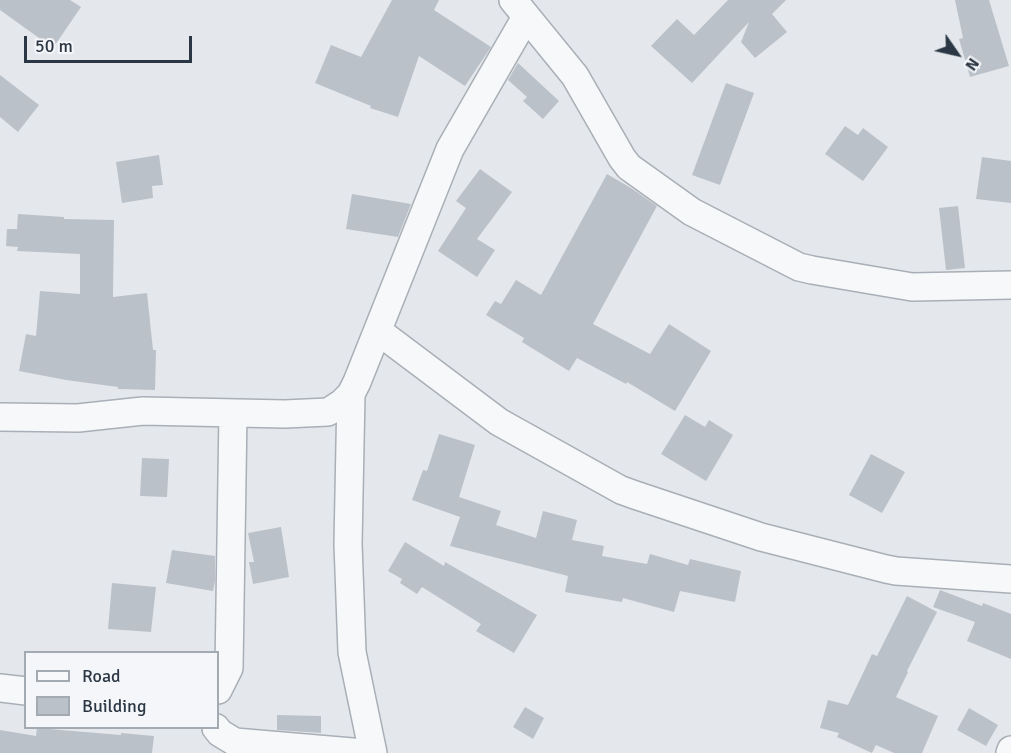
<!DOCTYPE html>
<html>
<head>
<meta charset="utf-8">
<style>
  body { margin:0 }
  #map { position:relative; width:1011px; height:753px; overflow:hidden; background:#e4e8ec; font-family:Signika,sans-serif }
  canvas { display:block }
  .legend { position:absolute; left:24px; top:651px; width:195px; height:78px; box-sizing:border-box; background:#f4f6f9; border:2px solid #a4aab1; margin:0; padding:8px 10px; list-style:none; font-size:18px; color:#2b3744 }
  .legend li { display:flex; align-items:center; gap:12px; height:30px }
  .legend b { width:30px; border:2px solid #a4aab1 }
  .north { position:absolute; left:927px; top:24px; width:60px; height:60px; -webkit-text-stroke:4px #f4f6f9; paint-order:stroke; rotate:124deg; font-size:16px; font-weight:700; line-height:24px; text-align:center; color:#2b3744 }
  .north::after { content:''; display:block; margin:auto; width:21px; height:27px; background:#2b3744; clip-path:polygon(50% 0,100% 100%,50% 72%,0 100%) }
  .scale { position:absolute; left:24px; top:36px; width:168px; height:27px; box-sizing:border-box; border:3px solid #2b3744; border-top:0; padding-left:8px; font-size:18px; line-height:21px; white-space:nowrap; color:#2b3744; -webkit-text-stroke:4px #f4f6f9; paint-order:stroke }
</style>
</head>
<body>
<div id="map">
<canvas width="1011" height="753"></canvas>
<ul class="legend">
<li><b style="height:8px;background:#f7f8fa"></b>Road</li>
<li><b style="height:16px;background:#bbc1c9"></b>Building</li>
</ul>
<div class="north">N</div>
<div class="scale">50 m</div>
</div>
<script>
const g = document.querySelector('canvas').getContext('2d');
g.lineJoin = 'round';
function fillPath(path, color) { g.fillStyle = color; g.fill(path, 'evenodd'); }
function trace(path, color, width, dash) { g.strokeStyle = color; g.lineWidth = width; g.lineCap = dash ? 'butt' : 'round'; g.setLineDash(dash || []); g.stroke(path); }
const building = new Path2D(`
  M0 0H70L81 7 53 48 0 10Z
  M392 0H439L434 10 491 47 465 86 419 56 398 117 370 108 371 106 315 83 331 45 361 57Z
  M728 0H786L772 14 787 32 755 58 741 42 749 22 692 83 651 46 677 19 694 35Z
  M955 0H989L1009 66 970 77 959 39 963 38Z
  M518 63 559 101 543 119 523 101 527 97 508 80Z
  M0 75 39 105 18 132 0 117Z
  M726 83 754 93 720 185 692 175Z
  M845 126 858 135 863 128 888 147 863 181 825 154Z
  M159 155 163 185 152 186 153 198 122 203 116 162Z
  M982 157 1011 161V203L976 199Z
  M480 169 512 192 477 239 495 250 477 277 438 251 466 208 456 201Z
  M607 174 631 188 657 206 593 324 650 354 669 324 711 351 675 411 627 382 626 384 577 358 569 371 522 342 524 338 486 315 495 301 501 304 516 280 541 295Z
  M352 194 411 204 398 237 346 229Z
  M958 206 965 268 946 270 939 208Z
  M18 214 64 217V219L114 220 113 297 147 293 153 350H156L155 390 118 389V387L66 380 19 371 26 334 36 336 40 291 80 294V254L17 251 18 247 6 246 7 229H17Z
  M685 415 705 427 709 420 733 435 706 481 661 454Z
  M439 434 475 445 459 497 501 511 496 525 536 538 543 511 577 520 572 540 604 546 602 556 647 564 650 554 688 565 690 559 741 571 735 602 680 591 674 612 623 598 622 602 565 592 568 576 450 546 460 517 412 500 423 470 427 471Z
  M871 454 905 472 882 513 849 495Z
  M142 458 169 459 167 497 140 496Z
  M281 527 289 577 253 584 249 562H254L248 533Z
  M405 542 444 566 445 562 537 615 514 653 476 631 481 624 422 587 417 594 400 583 402 579 388 571Z
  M172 550 215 556V581L213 591 166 583Z
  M112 583 156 587 151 632 108 629Z
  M940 590 982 606 983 603 1011 614V659L967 641 975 622 933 607Z
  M907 596 937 612 907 671 908 672 896 697 938 716 922 753H894L876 745 872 753 837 737 839 733 820 728 828 700 848 705 872 654 877 656Z
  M525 707 544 718 533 739 513 727Z
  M969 708 998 725 986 746 957 730Z
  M277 715 321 716V733L277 730Z
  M37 728 121 735V733L154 736 152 753H0V730L36 736Z`);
const minor = new Path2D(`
  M513 0 575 76 622 158 629 167 692 212 799 267 812 270 912 287 1011 285
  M378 331 499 422 621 490 635 495 761 537 886 569 896 571 1011 579
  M351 394 348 544 352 652 373 753
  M0 417 78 418 143 411 285 414 328 412 342 403 351 394 357 382 450 149 526 17
  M0 688 26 691
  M218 690 229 668 233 413
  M216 728 220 733 235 742 364 753
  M1010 753 1011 750`);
fillPath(building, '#bbc1c9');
trace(minor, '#a9afb6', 30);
trace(minor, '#f7f8fa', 27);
</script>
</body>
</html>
